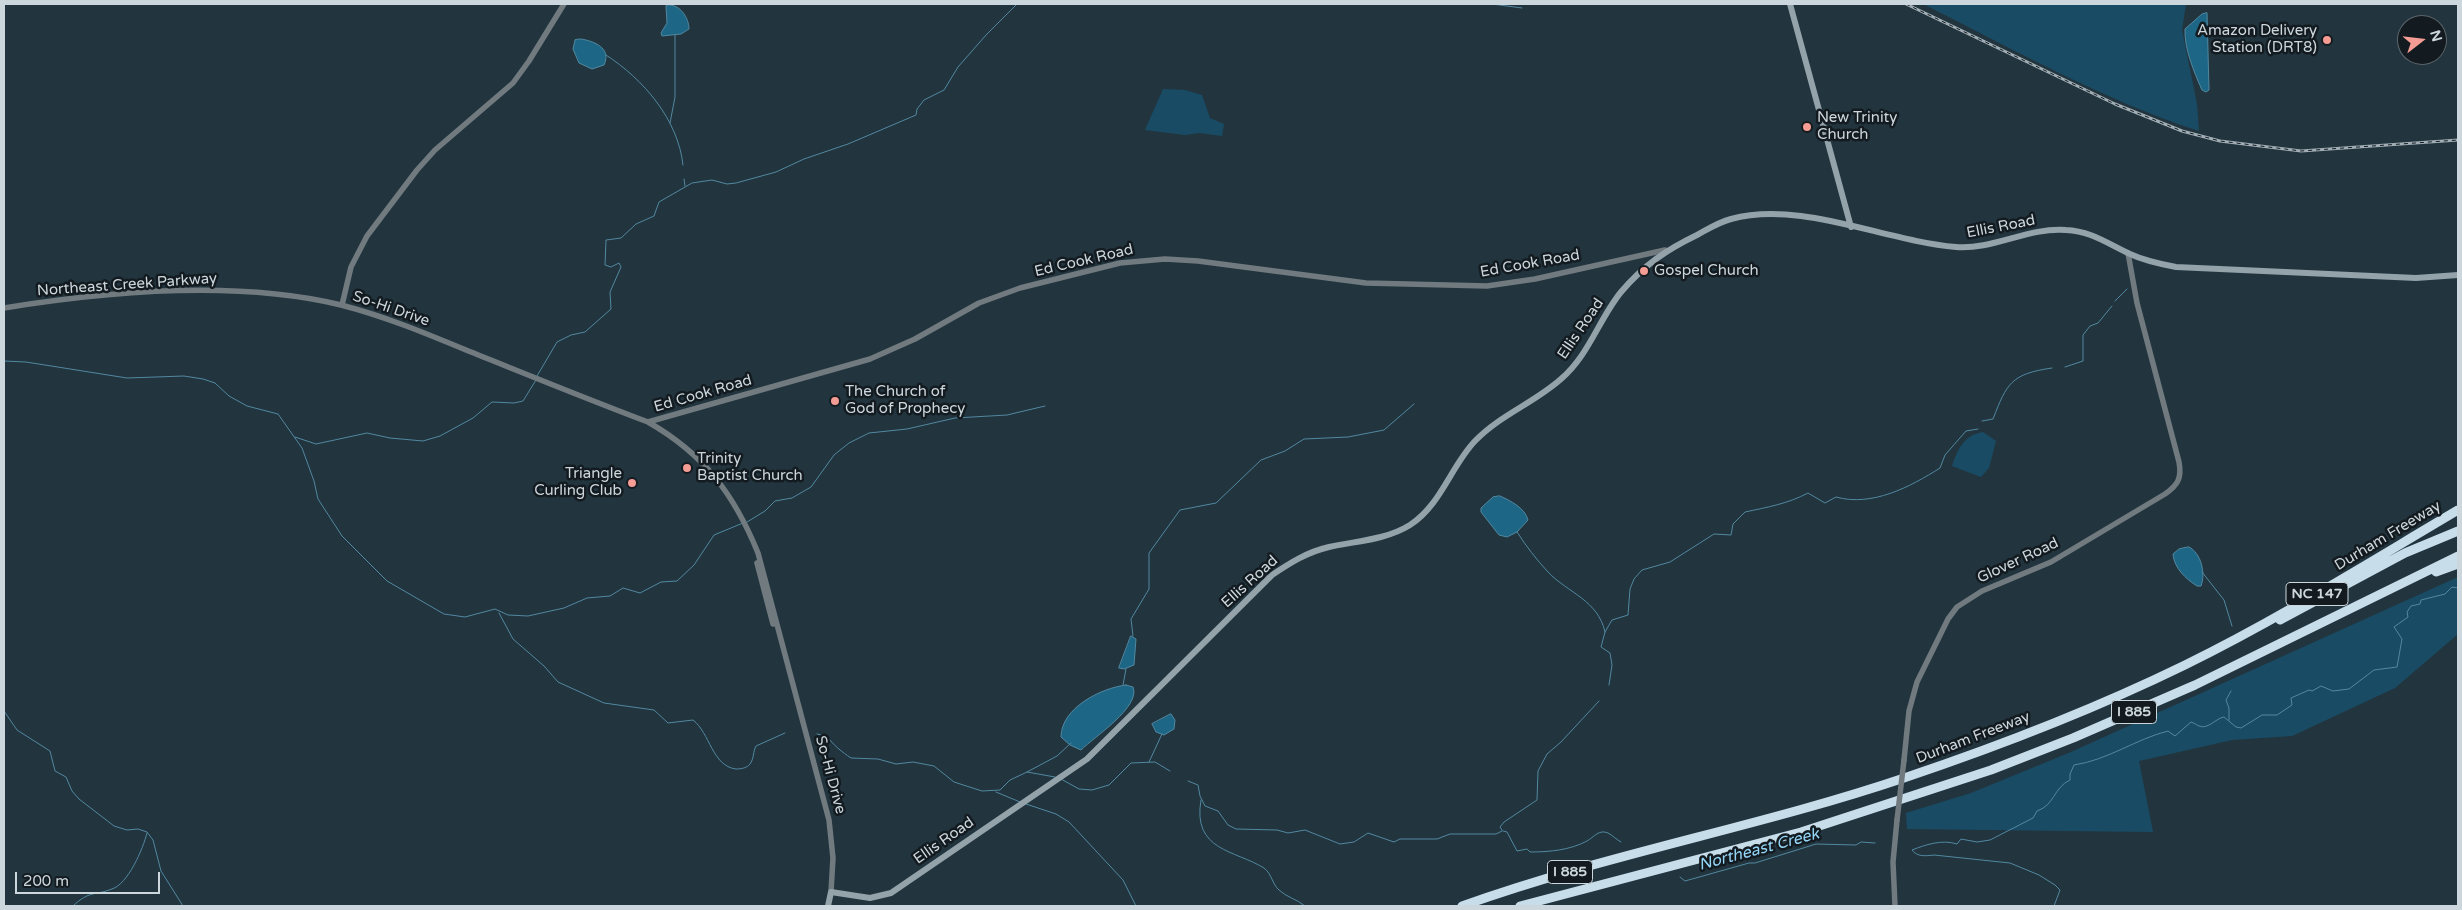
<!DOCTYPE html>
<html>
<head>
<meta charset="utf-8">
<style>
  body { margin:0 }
  #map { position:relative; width:2462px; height:910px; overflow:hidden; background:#22353f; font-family:"Varela Round",sans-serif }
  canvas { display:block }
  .frame { position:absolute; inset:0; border:5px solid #ccd7dd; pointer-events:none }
  .north { position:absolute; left:2397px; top:15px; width:50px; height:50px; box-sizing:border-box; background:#131b20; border:1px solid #5d666c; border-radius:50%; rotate:74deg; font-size:14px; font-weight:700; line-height:20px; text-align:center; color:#ccd7dd }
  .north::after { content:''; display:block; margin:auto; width:18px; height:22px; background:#f59c94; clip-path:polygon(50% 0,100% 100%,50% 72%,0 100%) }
  .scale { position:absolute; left:15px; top:872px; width:145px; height:22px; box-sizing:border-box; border:2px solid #ccd7dd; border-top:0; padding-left:6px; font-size:15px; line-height:18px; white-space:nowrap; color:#ccd7dd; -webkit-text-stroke:4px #131b20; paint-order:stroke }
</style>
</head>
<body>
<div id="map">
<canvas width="2462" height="910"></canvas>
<div class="frame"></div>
<div class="north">N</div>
<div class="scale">200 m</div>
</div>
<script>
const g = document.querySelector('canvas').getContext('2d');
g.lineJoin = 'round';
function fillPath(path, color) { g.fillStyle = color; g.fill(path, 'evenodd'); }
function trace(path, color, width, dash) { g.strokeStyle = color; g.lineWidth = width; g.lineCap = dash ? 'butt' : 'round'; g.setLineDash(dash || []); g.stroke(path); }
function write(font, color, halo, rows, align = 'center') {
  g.font = font + ' "Varela Round",sans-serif'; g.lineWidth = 5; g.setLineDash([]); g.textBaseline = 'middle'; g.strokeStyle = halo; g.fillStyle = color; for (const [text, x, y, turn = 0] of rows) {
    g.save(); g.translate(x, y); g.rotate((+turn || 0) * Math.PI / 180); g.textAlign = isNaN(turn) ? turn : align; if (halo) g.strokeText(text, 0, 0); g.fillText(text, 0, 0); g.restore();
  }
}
const green = new Path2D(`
  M1923 4H2186L2182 30 2197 104 2199 131C2103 100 2013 49 1923 4Z
  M1163 89 1185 90 1202 95 1210 118 1224 124 1222 136 1199 133 1185 135 1145 130Z
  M1983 432 1996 441 1989 468 1981 477 1952 466C1958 449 1964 435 1983 432Z
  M2458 577V634L2395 688 2292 736 2232 740 2139 761 2153 832 1907 829 1906 813 1971 793 2071 752Z`);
const water = new Path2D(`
  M668 5C680 4 689 18 689 29L681 34 662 36 661 33 667 23 666 6Z
  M2207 13 2209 90 2206 92 2202 90C2194 72 2184 48 2185 29L2202 14Z
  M581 39C594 41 612 48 604 65L592 69 579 63 573 49 575 40Z
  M1500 496C1511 501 1525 508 1528 520L1517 532 1507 537 1499 535 1481 512V508L1493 497Z
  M2189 547C2201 553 2206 573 2201 586H2197C2186 579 2174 568 2173 554L2179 549Z
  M1131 636 1136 639 1134 665 1124 669 1119 668Z
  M1126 685 1133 687C1141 707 1094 737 1081 750L1070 745 1061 737C1061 708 1101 688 1126 685Z
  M1171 714 1175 720 1174 729 1164 735 1156 732 1152 724Z`);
const stream = new Path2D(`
  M1492 4 1522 8
  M606 55C643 79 678 119 683 165
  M670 123 675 97V35
  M684 179 685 186
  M2115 301 2127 289
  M4 361 26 362 127 378 184 376 203 379 215 383 229 396 247 406 278 414 302 448 314 481 318 499 342 536 387 581 444 614 465 617 495 609 508 615 528 616 564 608 587 598 610 596 623 588 640 593 661 582 677 581 694 565 714 535 743 523
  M2065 367 2083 361V335L2090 326 2098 323 2112 306
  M537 376 557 342 571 335 585 332 611 309 610 292 621 267 619 263 611 267 605 265 606 240 621 238 636 224 654 216 659 202 692 183 712 180 727 184 736 183 776 172 804 159 848 144 916 115 917 109 924 100 944 90 958 67 986 35 1017 4
  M1982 421 1993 419C2007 383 2011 374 2052 368
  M295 437 316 444 367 433 390 438 423 441 440 436 473 418 492 402 514 403 523 401 536 380
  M747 522 765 511 775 501 792 498 811 487 834 455 849 443 869 433 907 429 955 418 1007 415 1045 406
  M1517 532C1526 546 1536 559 1548 572 1568 593 1598 600 1605 632
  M2202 572 2224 600 2232 626
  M499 613 513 639 544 666 558 682 604 703 654 710 668 723 693 720C710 733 712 766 736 769 741 769 747 768 750 764 754 759 753 751 756 746L785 733
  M1133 636 1131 619 1149 589V553L1180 510 1216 503 1261 460 1285 451 1304 439 1348 437 1384 430 1414 404
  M1123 685 1126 669
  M1609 685 1612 665 1610 653 1601 647 1605 632 1612 620 1628 615 1630 589 1634 579 1642 570 1670 562 1714 534 1731 535 1733 524 1745 512C1768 507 1787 504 1808 493L1825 503 1836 497C1872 507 1910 487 1940 468L1945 455 1966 431 1978 429
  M4 711 17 730 50 751 55 771 66 777 72 791 79 799 114 826 127 830 138 829 147 832 153 840 161 871 183 906
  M2229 720V708L2226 700 2231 691
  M817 734 827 736C833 745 842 752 851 758L878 759 896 764 913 762 934 766 954 782 982 791 1000 790 1010 780 1027 772 1055 777
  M1149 762 1162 734
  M1027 772 1057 756 1071 743
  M1061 779 1079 789 1092 790 1109 785 1131 763 1155 762 1170 771
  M1188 781 1198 785 1200 796 1205 806 1218 811 1228 825 1236 829 1277 830 1288 833 1305 830 1340 844 1354 842 1368 833 1394 842 1400 839H1437L1450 834H1496L1502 831
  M996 792 1020 802
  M1201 800C1192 851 1235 850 1264 868 1272 874 1272 884 1279 890 1286 897 1297 899 1305 906
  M1026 804 1056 814 1069 822 1123 880 1136 906
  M1502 830 1500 827 1504 822 1537 800 1538 771 1547 754 1561 742 1599 701
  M1503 831 1507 832 1517 851 1527 849 1530 852C1550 852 1570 850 1587 841 1594 837 1599 829 1608 833 1612 835 1617 840 1621 842
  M1680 877 1685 881 1749 863H1755L1816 844 1856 845 1861 842 1875 843
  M73 906C90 890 94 896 112 889 128 884 143 849 147 833
  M2054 906 2060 890 2055 885 2039 875 2010 863 1934 855C1926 856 1917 857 1912 850 1925 845 1942 839 1957 844L1961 839 1977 842 1990 840 2033 818 2037 811C2055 805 2053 788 2070 780V774L2074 765C2108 760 2136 739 2168 731L2175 736 2191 722C2194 723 2197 725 2199 726 2208 730 2216 718 2224 717L2236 727 2241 728 2262 715H2277L2292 705 2291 698 2309 690 2312 691 2321 686 2333 691 2349 689 2374 670 2397 667 2402 639 2394 627 2408 617 2407 612 2411 606 2420 604 2421 600 2445 594 2452 587 2458 588`);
const tertiary = new Path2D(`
  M342 305 351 267 367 236 417 170 435 150 513 83 529 61 564 4
  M4 308C109 291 237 280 341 305 384 316 425 333 466 350 526 374 587 399 648 422 704 454 734 494 758 553L829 820 833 858 831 892
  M648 422 870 359 915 339 979 303 1020 288 1120 263 1165 259 1198 261 1366 283 1487 286 1535 279 1665 250
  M757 563 773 624
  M1904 760 1909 711 1917 682 1948 619 1957 607 1982 591 2051 562 2165 494C2178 485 2182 478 2179 462L2137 303 2128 253
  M1895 906 1893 862 1897 820`);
const secondary = new Path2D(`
  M1790 4 1851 227
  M828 906 831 892 870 898 891 893 1087 759 1272 575C1290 563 1307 552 1329 547 1356 541 1386 540 1410 525 1441 505 1451 466 1475 441 1500 415 1534 403 1561 379 1589 355 1599 319 1621 292 1644 265 1666 250 1697 235 1708 229 1719 222 1731 219 1801 200 1884 241 1956 247 1993 250 2028 227 2066 230 2091 231 2108 244 2130 254 2145 261 2160 264 2176 267L2416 278 2458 275`);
const motorway = new Path2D(`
  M2436 572 2458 564
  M2280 620 2405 553 2458 531
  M1462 906C1607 854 1759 827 1904 778 1999 746 2095 709 2185 665 2279 619 2368 563 2458 510
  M1520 906 1801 832 1991 770 2073 738 2195 685 2458 556`);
const rail = new Path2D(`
  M1906 4 2115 104 2182 131 2220 141 2301 151 2458 140`);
const tertiaryBridge = new Path2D(`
  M1897 820 1904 760`);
const markers = [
  [2327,40,5,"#f59c94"],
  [1807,127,5,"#f59c94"],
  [1644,271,5,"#f59c94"],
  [835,401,5,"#f59c94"],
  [687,468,5,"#f59c94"],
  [632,483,5,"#f59c94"]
];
const shields = [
  [2317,594,62],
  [2134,712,45],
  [1570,872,45]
];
const shieldNames = [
  ["NC 147",2317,594],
  ["I 885",2134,712],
  ["I 885",1570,872]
];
const poiNames = [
  ["Amazon Delivery",2317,31,"right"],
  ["Station (DRT8)",2317,48,"right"],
  ["New Trinity",1817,118],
  ["Church",1817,135],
  ["Gospel Church",1654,271],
  ["The Church of",845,392],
  ["God of Prophecy",845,409],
  ["Trinity",697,459],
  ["Baptist Church",697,476],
  ["Triangle",622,474,"right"],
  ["Curling Club",622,491,"right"]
];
const streetNames = [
  ["Ellis Road",2001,227,-11],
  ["Ed Cook Road",1084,261,-13],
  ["Ed Cook Road",1530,264,-10],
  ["Northeast Creek Parkway",127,285,-4],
  ["So-Hi Drive",391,309,19],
  ["Ellis Road",1581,329,-56],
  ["Ed Cook Road",703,394,-16],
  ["Durham Freeway",2388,536,-31],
  ["Glover Road",2018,561,-25],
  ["Ellis Road",1250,582,-42],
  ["Durham Freeway",1973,738,-21],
  ["So-Hi Drive",830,775,75],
  ["Ellis Road",944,841,-35]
];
const waterNames = [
  ["Northeast Creek",1759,850,-15]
];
fillPath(green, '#194c64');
fillPath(water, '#1e6686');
trace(water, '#5288a0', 1);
trace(stream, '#5288a0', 1);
trace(tertiary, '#717a7f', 5.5);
trace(secondary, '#94a2aa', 6);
trace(motorway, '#c7ddea', 9);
trace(rail, '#a0adb4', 3);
trace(rail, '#131b20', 1, [4]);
trace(tertiaryBridge, '#717a7f', 5.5);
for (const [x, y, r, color] of markers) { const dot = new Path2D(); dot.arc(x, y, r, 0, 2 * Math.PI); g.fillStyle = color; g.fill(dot); trace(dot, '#131b20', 2); }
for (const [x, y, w] of shields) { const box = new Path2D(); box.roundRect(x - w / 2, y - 11.5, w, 23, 4); g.fillStyle = '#131b20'; g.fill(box); trace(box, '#ccd7dd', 1); }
write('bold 14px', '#ccd7dd', null, shieldNames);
write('15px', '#ccd7dd', '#131b20', poiNames, 'left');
write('15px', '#ccd7dd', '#131b20', streetNames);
write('italic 16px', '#94d6f8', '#131b20', waterNames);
</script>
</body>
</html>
